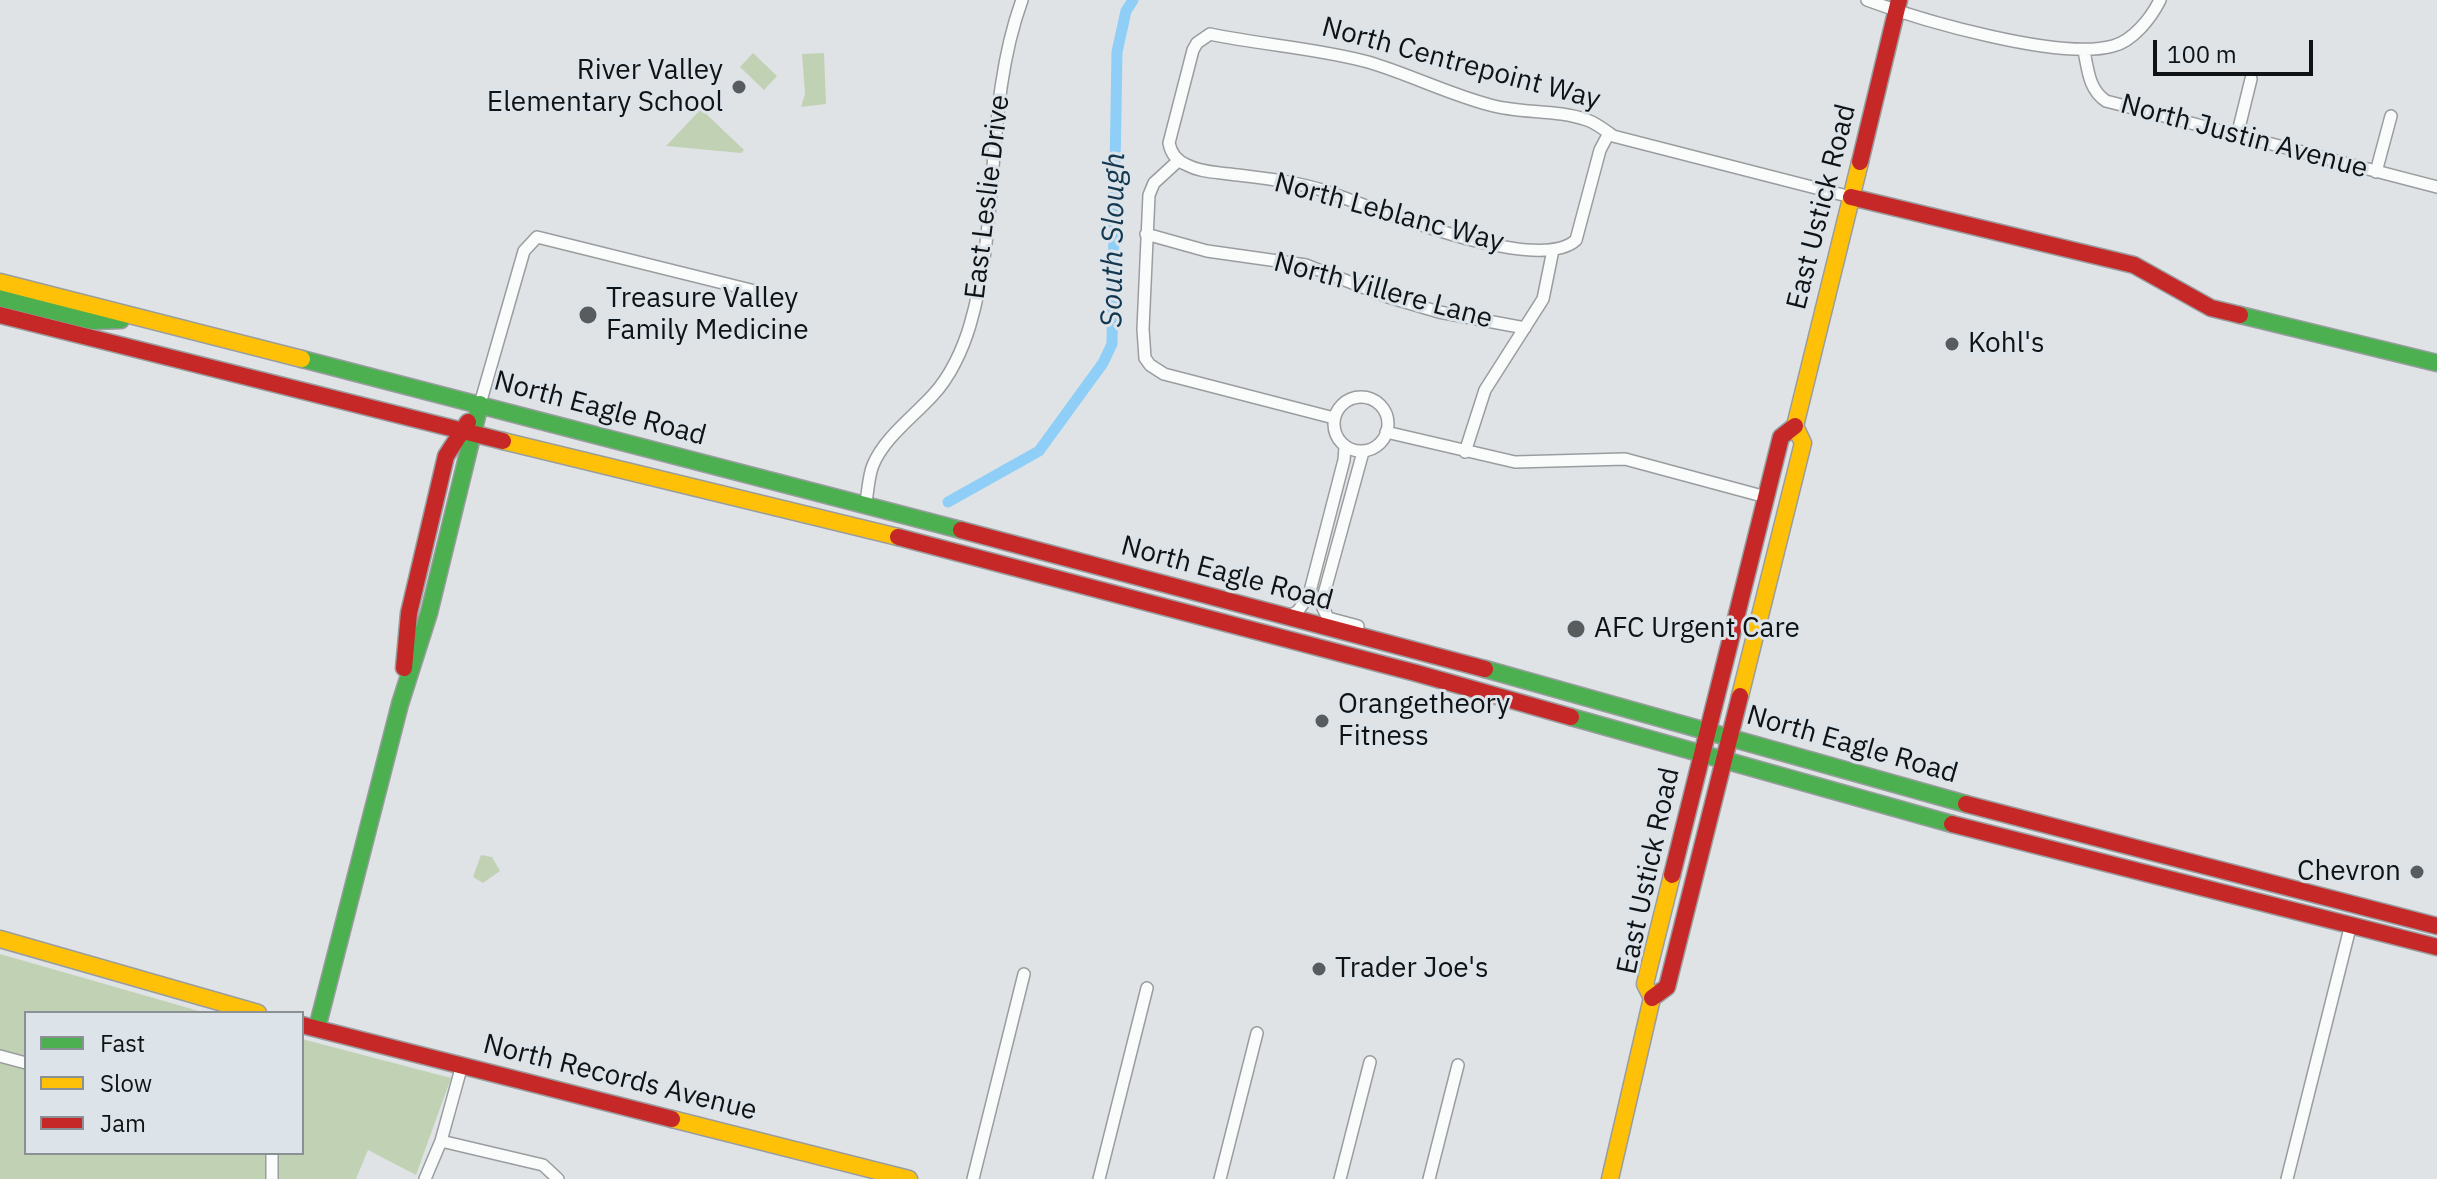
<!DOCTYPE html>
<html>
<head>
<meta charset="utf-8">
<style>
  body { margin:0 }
  #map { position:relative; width:2437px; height:1179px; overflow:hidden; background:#dfe3e6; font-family:"IBM Plex Sans",sans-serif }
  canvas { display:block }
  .legend { position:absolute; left:24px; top:1011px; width:280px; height:144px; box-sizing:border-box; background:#dce3e9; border:2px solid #8a9094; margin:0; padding:10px 14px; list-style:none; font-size:24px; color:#101315 }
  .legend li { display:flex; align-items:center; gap:16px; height:40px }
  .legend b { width:40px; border:2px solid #8a9094 }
  .scale { position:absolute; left:2153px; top:40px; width:160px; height:36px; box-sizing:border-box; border:4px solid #101315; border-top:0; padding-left:10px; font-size:24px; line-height:28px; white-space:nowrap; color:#101315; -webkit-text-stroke:6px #dce3e9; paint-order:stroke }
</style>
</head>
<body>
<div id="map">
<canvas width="2437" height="1179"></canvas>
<ul class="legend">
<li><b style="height:10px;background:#4caf50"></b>Fast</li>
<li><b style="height:10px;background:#ffc107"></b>Slow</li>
<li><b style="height:10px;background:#c62828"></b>Jam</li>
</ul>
<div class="scale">100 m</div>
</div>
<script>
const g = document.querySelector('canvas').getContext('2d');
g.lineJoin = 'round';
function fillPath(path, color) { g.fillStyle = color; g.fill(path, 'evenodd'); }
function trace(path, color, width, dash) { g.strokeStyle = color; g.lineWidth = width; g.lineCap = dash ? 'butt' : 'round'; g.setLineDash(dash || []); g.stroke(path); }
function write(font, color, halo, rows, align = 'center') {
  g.font = font + ' "IBM Plex Sans",sans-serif'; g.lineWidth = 6; g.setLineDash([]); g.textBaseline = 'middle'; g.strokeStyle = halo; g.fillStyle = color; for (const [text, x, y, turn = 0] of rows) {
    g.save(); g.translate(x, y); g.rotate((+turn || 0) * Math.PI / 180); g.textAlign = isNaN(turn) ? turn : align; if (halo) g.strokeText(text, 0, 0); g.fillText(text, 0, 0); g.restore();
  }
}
const green = new Path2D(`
  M753 53 777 76 764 90 740 67Z
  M824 53 826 104 801 107 805 94 802 54Z
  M701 109 744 150 741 153 666 146Z
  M481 855 492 857 500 871 483 883 473 877Z
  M0 954 206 1013H26V1153H302V1039L451 1078 416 1175 368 1150 356 1179H0Z`);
const canal = new Path2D(`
  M948 502 1039 451 1103 363 1112 344 1117 52 1126 11 1133 0`);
const street = new Path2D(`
  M1867 0C1920 20 2060 61 2113 46 2133 41 2151 18 2160 0
  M2084 51C2088 70 2089 90 2106 101L2437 187
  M1609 133 1600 150 1576 240C1537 276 1372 207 1325 191 1294 181 1261 178 1229 174 1215 172 1200 172 1187 165 1177 161 1171 154 1169 143L1193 50 1197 43 1210 34C1262 45 1316 48 1368 62 1409 74 1448 94 1490 105 1521 114 1556 109 1587 120 1596 123 1605 130 1613 136L1851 197
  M2237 136 2251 79
  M1178 161 1154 183 1149 195 1143 329 1145 358 1150 365 1164 374 1334 418
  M2376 172 2391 116
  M1146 234 1207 251 1306 265 1388 297 1439 312 1525 328
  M1334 424a27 27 0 1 1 54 0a27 27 0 1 1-54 0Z
  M480 404 524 251 537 237 759 292
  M1386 432 1515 462 1625 459 1766 497
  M1465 452 1485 390 1543 299 1553 250
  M865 507C868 494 868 477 873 465 884 438 914 416 933 395 950 377 963 349 970 325 1001 220 984 104 1022 0
  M1288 617 1298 611 1309 595 1344 460 1345 447
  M1358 626 1328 618 1323 608 1324 594 1363 452
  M0 1056 26 1063
  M441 1141 543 1165 558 1179
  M272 1179V1153
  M425 1179 441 1141 462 1065
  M973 1179 1024 974
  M1099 1179 1147 988
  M1220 1179 1257 1033
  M1340 1179 1370 1062
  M1429 1179 1458 1065
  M2287 1179 2351 924`);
const fast = new Path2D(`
  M0 298 92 321 121 320
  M2240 315 2437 363
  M302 359 961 530
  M1485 669 1966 804
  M1571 717 1952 824
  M317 1028 400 704 429 613 480 404`);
const slow = new Path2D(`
  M0 282 302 359
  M503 441 898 537
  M1740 696 1803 443 1795 426 1860 162
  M0 939 258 1013
  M672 1119 909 1179
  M1610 1179 1652 998 1645 984 1672 875`);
const jam = new Path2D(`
  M1860 162 1899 0
  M1851 197 2134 265 2211 308 2240 315
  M0 315 503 441
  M961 530 1485 669
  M898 537 1416 673 1571 717
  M404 668 409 613 446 456 468 422
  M1966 804 2437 926
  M1952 824 2437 947
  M1672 875 1781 437 1795 426
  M1652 998 1667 987 1740 696
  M302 1025 672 1119`);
const markers = [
  [739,87,8,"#585c5e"],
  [588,315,10,"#585c5e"],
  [1952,344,8,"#585c5e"],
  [1576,629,10,"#585c5e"],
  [1322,721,8,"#585c5e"],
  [2417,872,8,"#585c5e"],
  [1319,969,8,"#585c5e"]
];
const streetNames = [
  ["North Centrepoint Way",1461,64,15],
  ["North Justin Avenue",2244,137,15],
  ["East Leslie Drive",988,197,-83],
  ["East Ustick Road",1822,207,-76],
  ["North Leblanc Way",1389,213,15],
  ["North Villere Lane",1383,291,15],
  ["North Eagle Road",600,409,15],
  ["North Eagle Road",1227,574,15],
  ["North Eagle Road",1852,745,16],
  ["East Ustick Road",1649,871,-78],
  ["North Records Avenue",620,1078,14]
];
const poiNames = [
  ["River Valley",723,71,"right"],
  ["Elementary School",723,103,"right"],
  ["Treasure Valley",606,299],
  ["Family Medicine",606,331],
  ["Kohl's",1968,344],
  ["AFC Urgent Care",1594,629],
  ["Orangetheory",1338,705],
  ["Fitness",1338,737],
  ["Chevron",2401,872,"right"],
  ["Trader Joe's",1335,969]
];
const waterNames = [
  ["South Slough",1114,240,-89]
];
fillPath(green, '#c1d2b4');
trace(canal, '#8fcef7', 11);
trace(street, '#9a9d9f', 14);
trace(fast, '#9a9d9f', 19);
trace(slow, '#9a9d9f', 19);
trace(jam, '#9a9d9f', 19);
trace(street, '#fafbfb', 11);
trace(fast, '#4caf50', 16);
trace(slow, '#ffc107', 16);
trace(jam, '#c62828', 16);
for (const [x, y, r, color] of markers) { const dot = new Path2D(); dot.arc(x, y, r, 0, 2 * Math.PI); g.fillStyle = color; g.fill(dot); trace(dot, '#dce3e9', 3); }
write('28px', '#101315', '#dce3e9', streetNames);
write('28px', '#101315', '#dce3e9', poiNames, 'left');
write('italic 30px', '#133850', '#dce3e9', waterNames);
</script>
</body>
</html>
